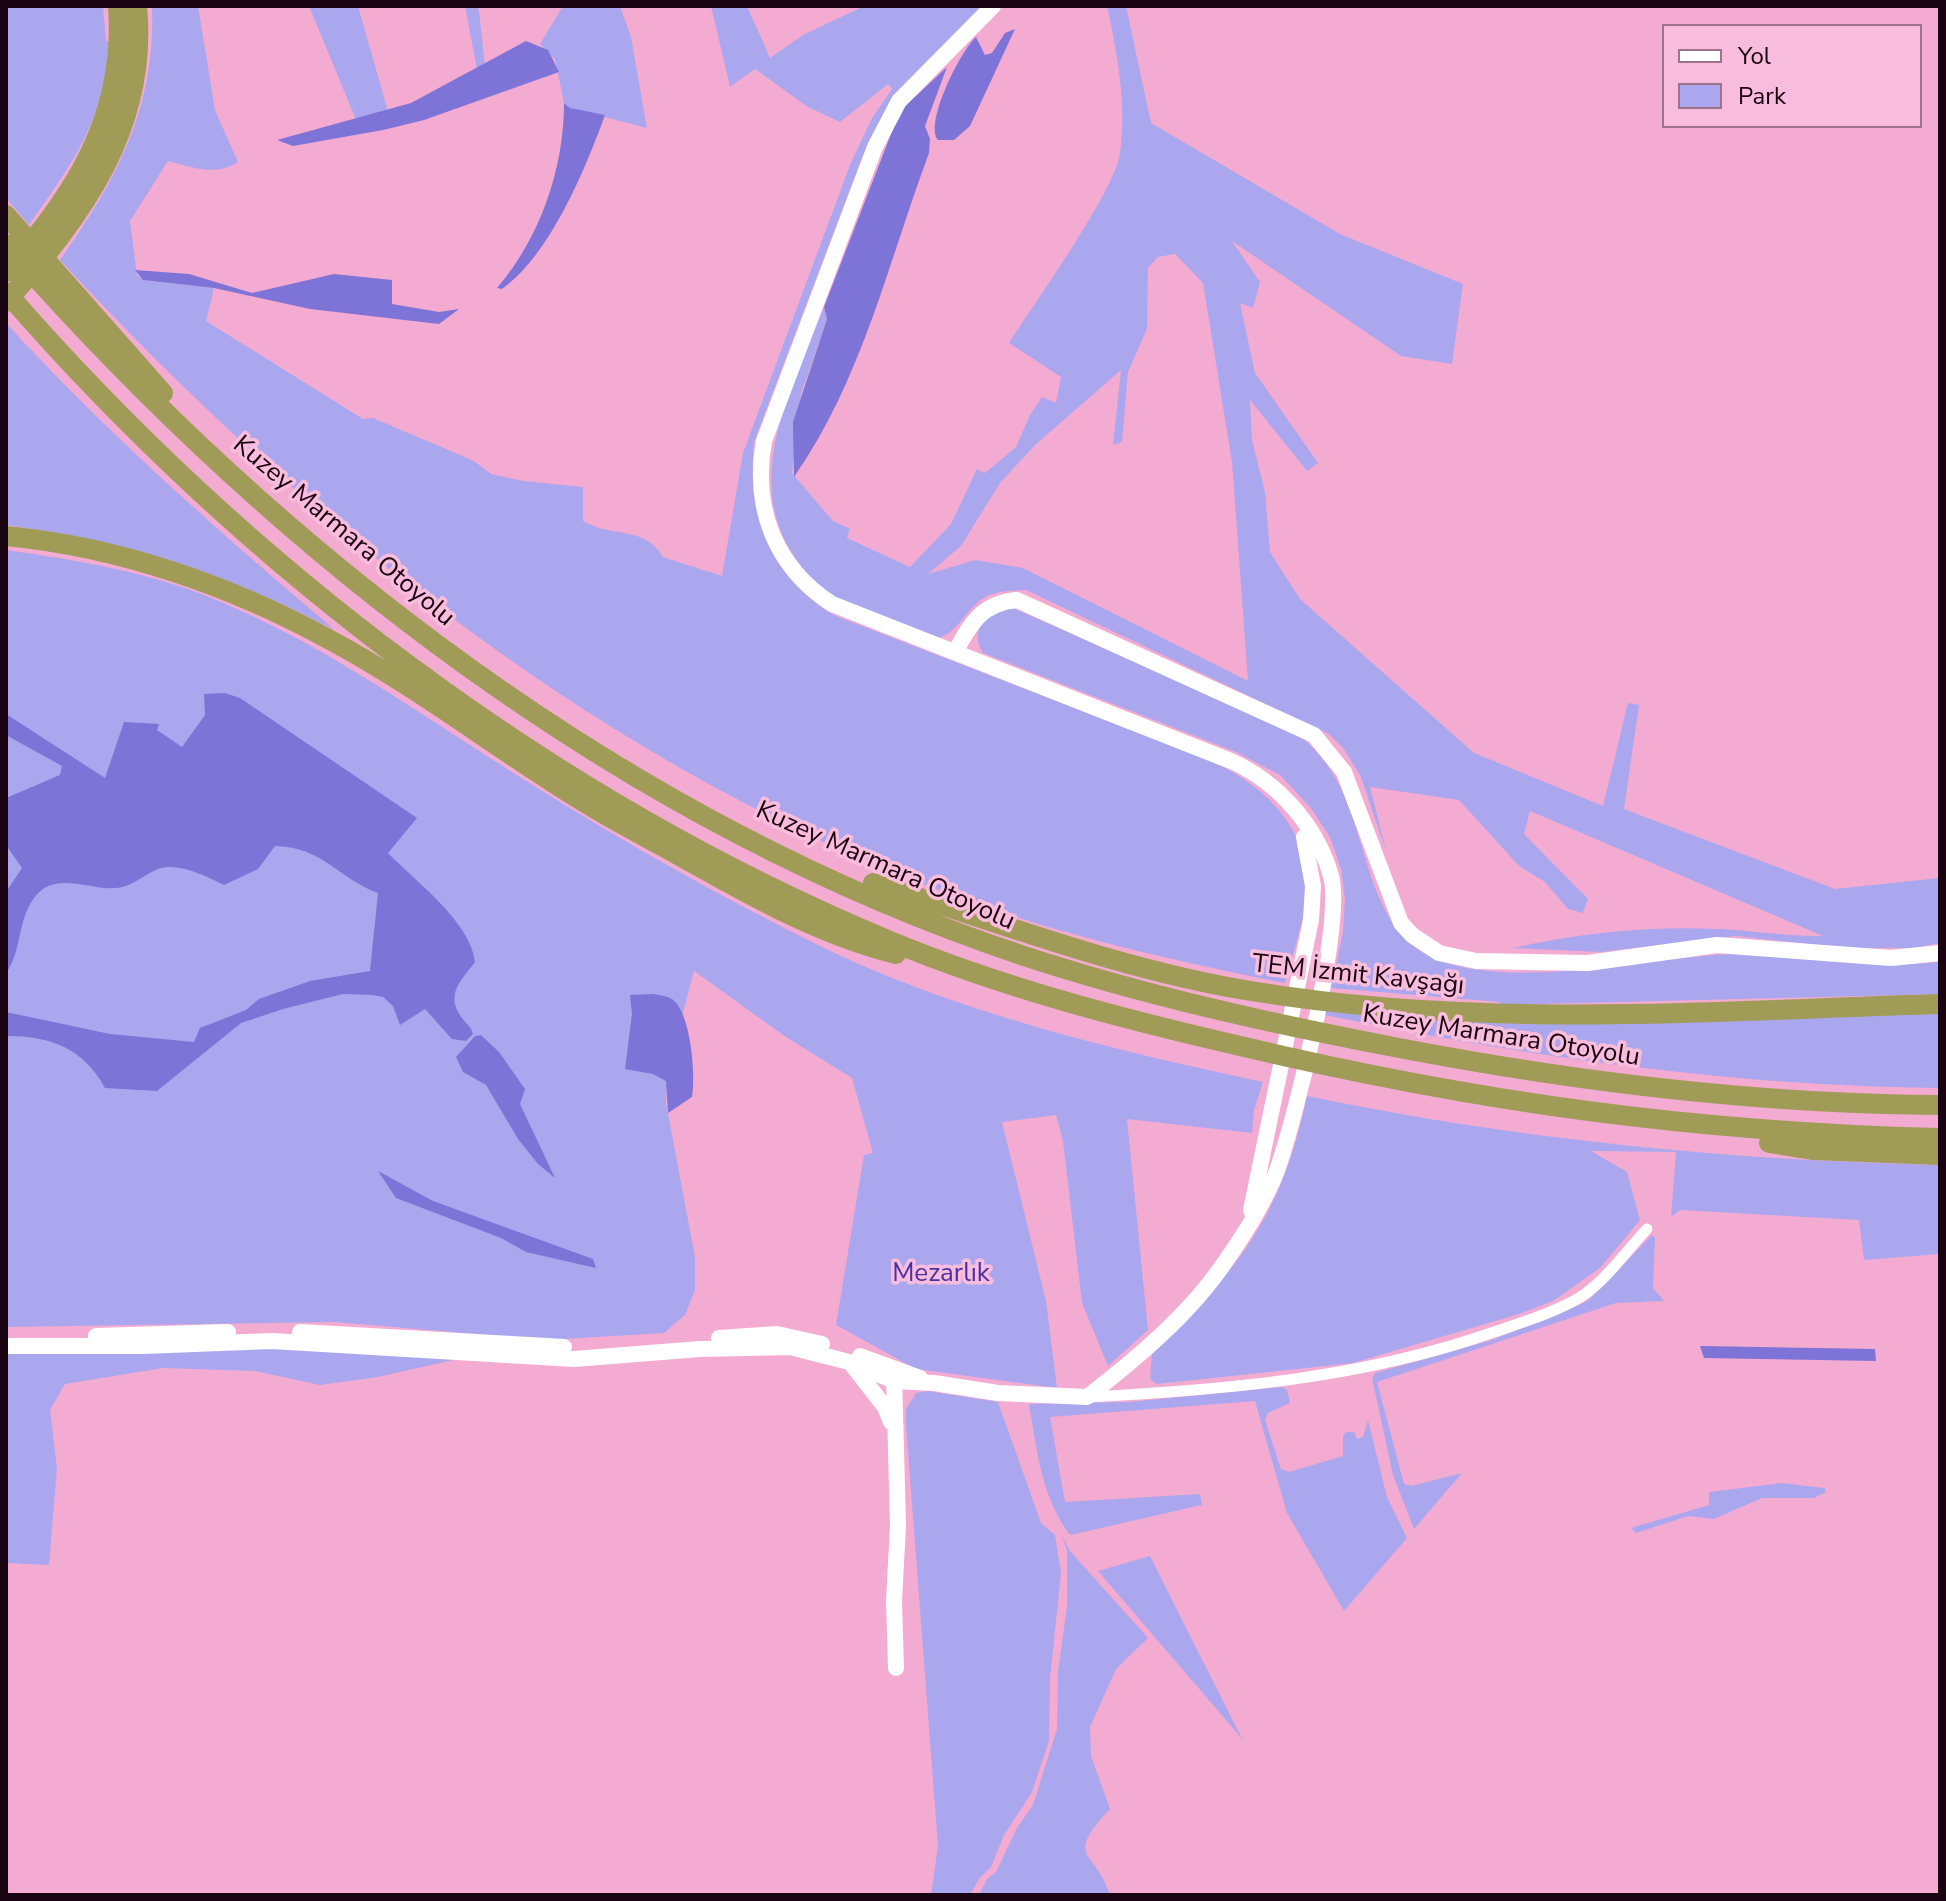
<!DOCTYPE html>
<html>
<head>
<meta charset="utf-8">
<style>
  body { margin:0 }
  #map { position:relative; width:1946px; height:1901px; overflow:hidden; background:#f4abd2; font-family:"Nunito Sans",sans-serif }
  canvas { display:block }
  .frame { position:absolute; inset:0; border:8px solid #1a0311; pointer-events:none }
  .legend { position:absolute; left:1662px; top:24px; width:260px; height:104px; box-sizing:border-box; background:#f8bddc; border:2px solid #9f738b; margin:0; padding:10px 14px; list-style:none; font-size:24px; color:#1a0311 }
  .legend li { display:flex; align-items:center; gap:16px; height:40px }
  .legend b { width:40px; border:2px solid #9f738b }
</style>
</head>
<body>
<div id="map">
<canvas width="1946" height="1901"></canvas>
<div class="frame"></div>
<ul class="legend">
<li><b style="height:10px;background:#fff"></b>Yol</li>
<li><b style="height:22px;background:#aba7ee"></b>Park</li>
</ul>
</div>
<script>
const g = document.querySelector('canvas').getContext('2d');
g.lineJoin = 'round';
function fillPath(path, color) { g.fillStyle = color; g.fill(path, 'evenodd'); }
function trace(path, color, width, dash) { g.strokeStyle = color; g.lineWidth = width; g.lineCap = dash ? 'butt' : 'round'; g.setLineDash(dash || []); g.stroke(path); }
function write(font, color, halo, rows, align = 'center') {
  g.font = font + ' "Nunito Sans",sans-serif'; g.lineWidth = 7; g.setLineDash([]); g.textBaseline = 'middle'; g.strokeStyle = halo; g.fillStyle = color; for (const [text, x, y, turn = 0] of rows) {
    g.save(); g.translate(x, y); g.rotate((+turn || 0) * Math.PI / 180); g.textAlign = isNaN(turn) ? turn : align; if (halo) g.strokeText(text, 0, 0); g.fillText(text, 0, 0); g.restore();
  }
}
const green = new Path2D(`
  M6 6H103L106 41 109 42C103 125 73 162 29 225L6 198Z
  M152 6H198L215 110 238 162C216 177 192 167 168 161L130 221 137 275 143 280 214 288 206 321 363 419 373 418 474 461 491 474 524 481 583 487V521C611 538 645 525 663 557L722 576 743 453 850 165 872 118 892 89 888 84 840 122 808 107 755 69 730 87 711 6H747L770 58 803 35 864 6H984L875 130 860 163 754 442C747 515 771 579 836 616L1207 759C1264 784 1315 831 1306 900 1302 928 1292 956 1285 983 1194 965 1104 945 1016 917 642 797 323 544 60 260 117 180 156 106 152 6Z
  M309 6H358L388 111 356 120Z
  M465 6H477L479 11 485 66 477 70Z
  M563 6H620L631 37 647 128 570 108 564 103 555 59 540 44Z
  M1107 6H1126L1151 123 1340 234 1463 284 1452 364 1401 356 1232 241 1260 282 1253 308 1240 303 1255 373 1318 463 1307 471 1250 400 1252 440 1265 492 1270 552 1300 599 1474 753 1603 806 1628 703 1639 705 1624 809 1835 889 1940 878V943L1915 948H1845L1736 936 1601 952 1513 948C1580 933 1649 926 1717 929 1752 930 1788 937 1823 936L1530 811 1524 834 1588 899 1583 913 1568 909 1545 882 1519 866 1459 800 1370 787 1387 854 1361 777 1344 749 1329 734 1026 590C1012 591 995 590 982 599 966 610 958 632 939 638 904 624 865 613 831 595 815 586 804 571 794 556 741 475 794 386 824 307L827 319 801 394 792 473 833 521 850 529 847 538 910 567 951 524 977 469 985 473 1016 447 1030 415 1042 397 1056 403 1061 377 1009 343C1034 304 1115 191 1120 153 1127 106 1117 51 1107 6ZM1175 254 1203 283 1232 462 1248 681 1023 568 975 560 928 574 961 546 1000 483 1035 445 1121 370 1113 445 1122 442 1128 372 1147 329 1148 268 1158 257Z
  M6 323C108 434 219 532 335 630 219 571 135 543 6 525Z
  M6 550C76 560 149 572 214 599 314 640 400 700 490 758 589 822 702 887 808 940 949 1011 1109 1049 1263 1082L1254 1110 1252 1133 1127 1119 1148 1330 1108 1366 1082 1303 1063 1141 1056 1115 1002 1122 1046 1301 1057 1388 916 1369 836 1325 864 1155 873 1153 852 1078 786 1037 694 971 668 1069 666 1103 695 1257V1290L685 1315 664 1333 547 1340 334 1322 6 1327Z
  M1013 608 1295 732C1371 790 1351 877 1404 937 1465 1006 1659 953 1741 954 1808 954 1873 969 1940 962V994L1500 1005V1002L1331 988 1343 932 1345 899 1341 869 1330 837 1310 807 1280 775 1236 752 983 653C968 628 988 613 1013 608Z
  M1326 1011C1530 1033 1735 1019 1940 1012V1088C1732 1086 1529 1057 1325 1015Z
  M1307 1096C1514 1139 1724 1160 1940 1165V1254L1864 1260 1859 1220 1680 1210 1671 1217 1676 1152 1591 1151 1627 1172 1640 1220 1600 1268 1553 1301 1519 1314 1353 1363 1157 1384 1150 1379 1152 1354C1239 1266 1280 1222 1307 1096Z
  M1652 1235 1655 1238 1653 1288 1664 1301 1616 1303 1377 1382 1404 1484 1411 1486 1462 1473 1414 1529 1393 1475 1372 1378 1375 1373 1492 1340 1579 1305 1589 1300Z
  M272 1341 466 1357 378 1377 320 1385 255 1371 163 1368 65 1384 50 1410 57 1468 49 1565 6 1563V1349Z
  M1281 1387 1287 1389 1290 1403 1268 1413 1265 1420 1281 1469 1289 1472 1343 1456V1436L1346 1432H1354L1357 1439 1363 1437 1368 1420 1387 1497 1407 1538 1344 1611 1287 1513 1255 1401 1050 1417 1065 1502 1200 1494 1202 1505 1070 1535C1041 1497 1037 1450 1029 1404L1129 1402Z
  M928 1391 998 1402 1041 1523 1055 1535 1061 1573 1050 1679 1049 1741 1032 1792 1004 1835 991 1867 979 1879 970 1895H931L938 1846 906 1425V1409L916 1393Z
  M1782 1483 1825 1488 1826 1492 1814 1498H1762L1714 1519 1688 1516 1636 1533 1631 1528 1709 1505V1492Z
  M1061 1534 1070 1551 1148 1638 1116 1669 1090 1727 1091 1756 1110 1809C1063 1860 1095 1848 1110 1895H979L987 1879 996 1872 1017 1828 1033 1805 1057 1729 1058 1671 1067 1607V1550Z
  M1150 1556 1237 1729 1244 1741 1098 1571Z`);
const forest = new Path2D(`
  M1015 29 970 126 954 140H938C924 123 961 50 976 37L985 55 992 53 1005 33Z
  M526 41 548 50 559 72 424 120 383 130 293 146 277 140 411 103Z
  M947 67 925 126 930 139 929 153C888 263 862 380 794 477L793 422 827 319 824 307 900 111Z
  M564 103 570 108 605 115C585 170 550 255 502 289L497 288C540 238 564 169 564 103Z
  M135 270 189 274 252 293 334 274 392 280V304L439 312 459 309 439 324 310 309 214 288 143 280Z
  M225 693 240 698 417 818 388 853C415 881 471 922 475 962 462 980 444 994 462 1018 467 1025 471 1026 473 1034L466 1041 452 1039 425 1009 400 1025 393 1006 383 997 373 995 343 994 283 1009 241 1023 157 1091 105 1088C83 1048 51 1036 6 1036V1012L110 1034 194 1042 200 1028 246 1010 259 999 310 981 370 971 378 893C339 879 323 847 275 846L258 869 224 885C208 877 190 868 171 867 149 866 138 887 115 888 88 890 54 870 34 898 17 921 22 952 6 973V892L22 868 6 845V798L60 775 62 766 6 735V714L105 778 124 722 159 724 157 730 182 747 205 715 204 694Z
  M653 994C659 995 667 996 672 999 691 1012 696 1076 692 1097L668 1113 666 1081 653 1074 625 1069 632 1014 630 995Z
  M481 1035 499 1052 525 1089 520 1104 555 1178 538 1164 518 1139 486 1085 463 1072 456 1057 475 1036Z
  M378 1171 433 1201 593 1259 596 1268 526 1252 501 1238 396 1198Z
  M1700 1346 1875 1349 1876 1361 1704 1358Z`);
const street = new Path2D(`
  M1088 1397C1225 1390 1364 1378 1494 1332 1523 1322 1553 1313 1579 1298 1606 1281 1626 1251 1647 1229`);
const secondary = new Path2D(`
  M955 652C971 623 982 603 1017 600L1314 735 1344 772 1401 923 1412 935 1439 953 1476 961 1588 963 1717 945 1891 958 1940 953
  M1251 1210 1311 920 1313 886 1304 837
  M300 1332 564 1347
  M96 1336 228 1332
  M719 1338 777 1334 822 1344
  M6 1346H143L272 1341 574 1359 700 1349 790 1347 849 1362 894 1381 934 1383 998 1393 1087 1397C1136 1359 1190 1314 1225 1262 1244 1235 1264 1203 1276 1173 1295 1122 1344 923 1331 876 1317 826 1278 782 1231 761L832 604C775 567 752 508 764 441L875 147 899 101 993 6
  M860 1356 920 1378
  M853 1366 885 1407 891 1422
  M894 1373 898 1526 894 1601 896 1668`);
const highway = new Path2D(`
  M6 215 163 393
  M6 244C279 555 624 822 1021 955 1142 995 1269 1023 1394 1047 1575 1082 1756 1104 1940 1105
  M6 272C76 194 126 114 118 6
  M6 292C245 567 553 801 890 941 1001 987 1119 1018 1236 1045 1475 1102 1694 1132 1940 1138
  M6 302C82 216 149 127 137 6
  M6 536C120 547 232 586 332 641 421 689 501 752 587 804 619 824 654 841 687 860 753 897 822 936 896 954
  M873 883C999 922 1121 970 1251 991 1480 1029 1710 1011 1940 1004
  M1769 1143 1812 1150 1940 1155`);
const streetNames = [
  ["Kuzey Marmara Otoyolu",343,532,40],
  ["Kuzey Marmara Otoyolu",885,867,24],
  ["TEM İzmit Kavşağı",1358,976,6],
  ["Kuzey Marmara Otoyolu",1501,1037,9]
];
const parkNames = [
  ["Mezarlık",941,1275]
];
fillPath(green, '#aba7ee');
fillPath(forest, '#7e73d6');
trace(street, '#fff', 11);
trace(secondary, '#fff', 16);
trace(highway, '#a09c57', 20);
write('26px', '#1a0311', '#f8bddc', streetNames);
write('26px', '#4a30a4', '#f8bddc', parkNames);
</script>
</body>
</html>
